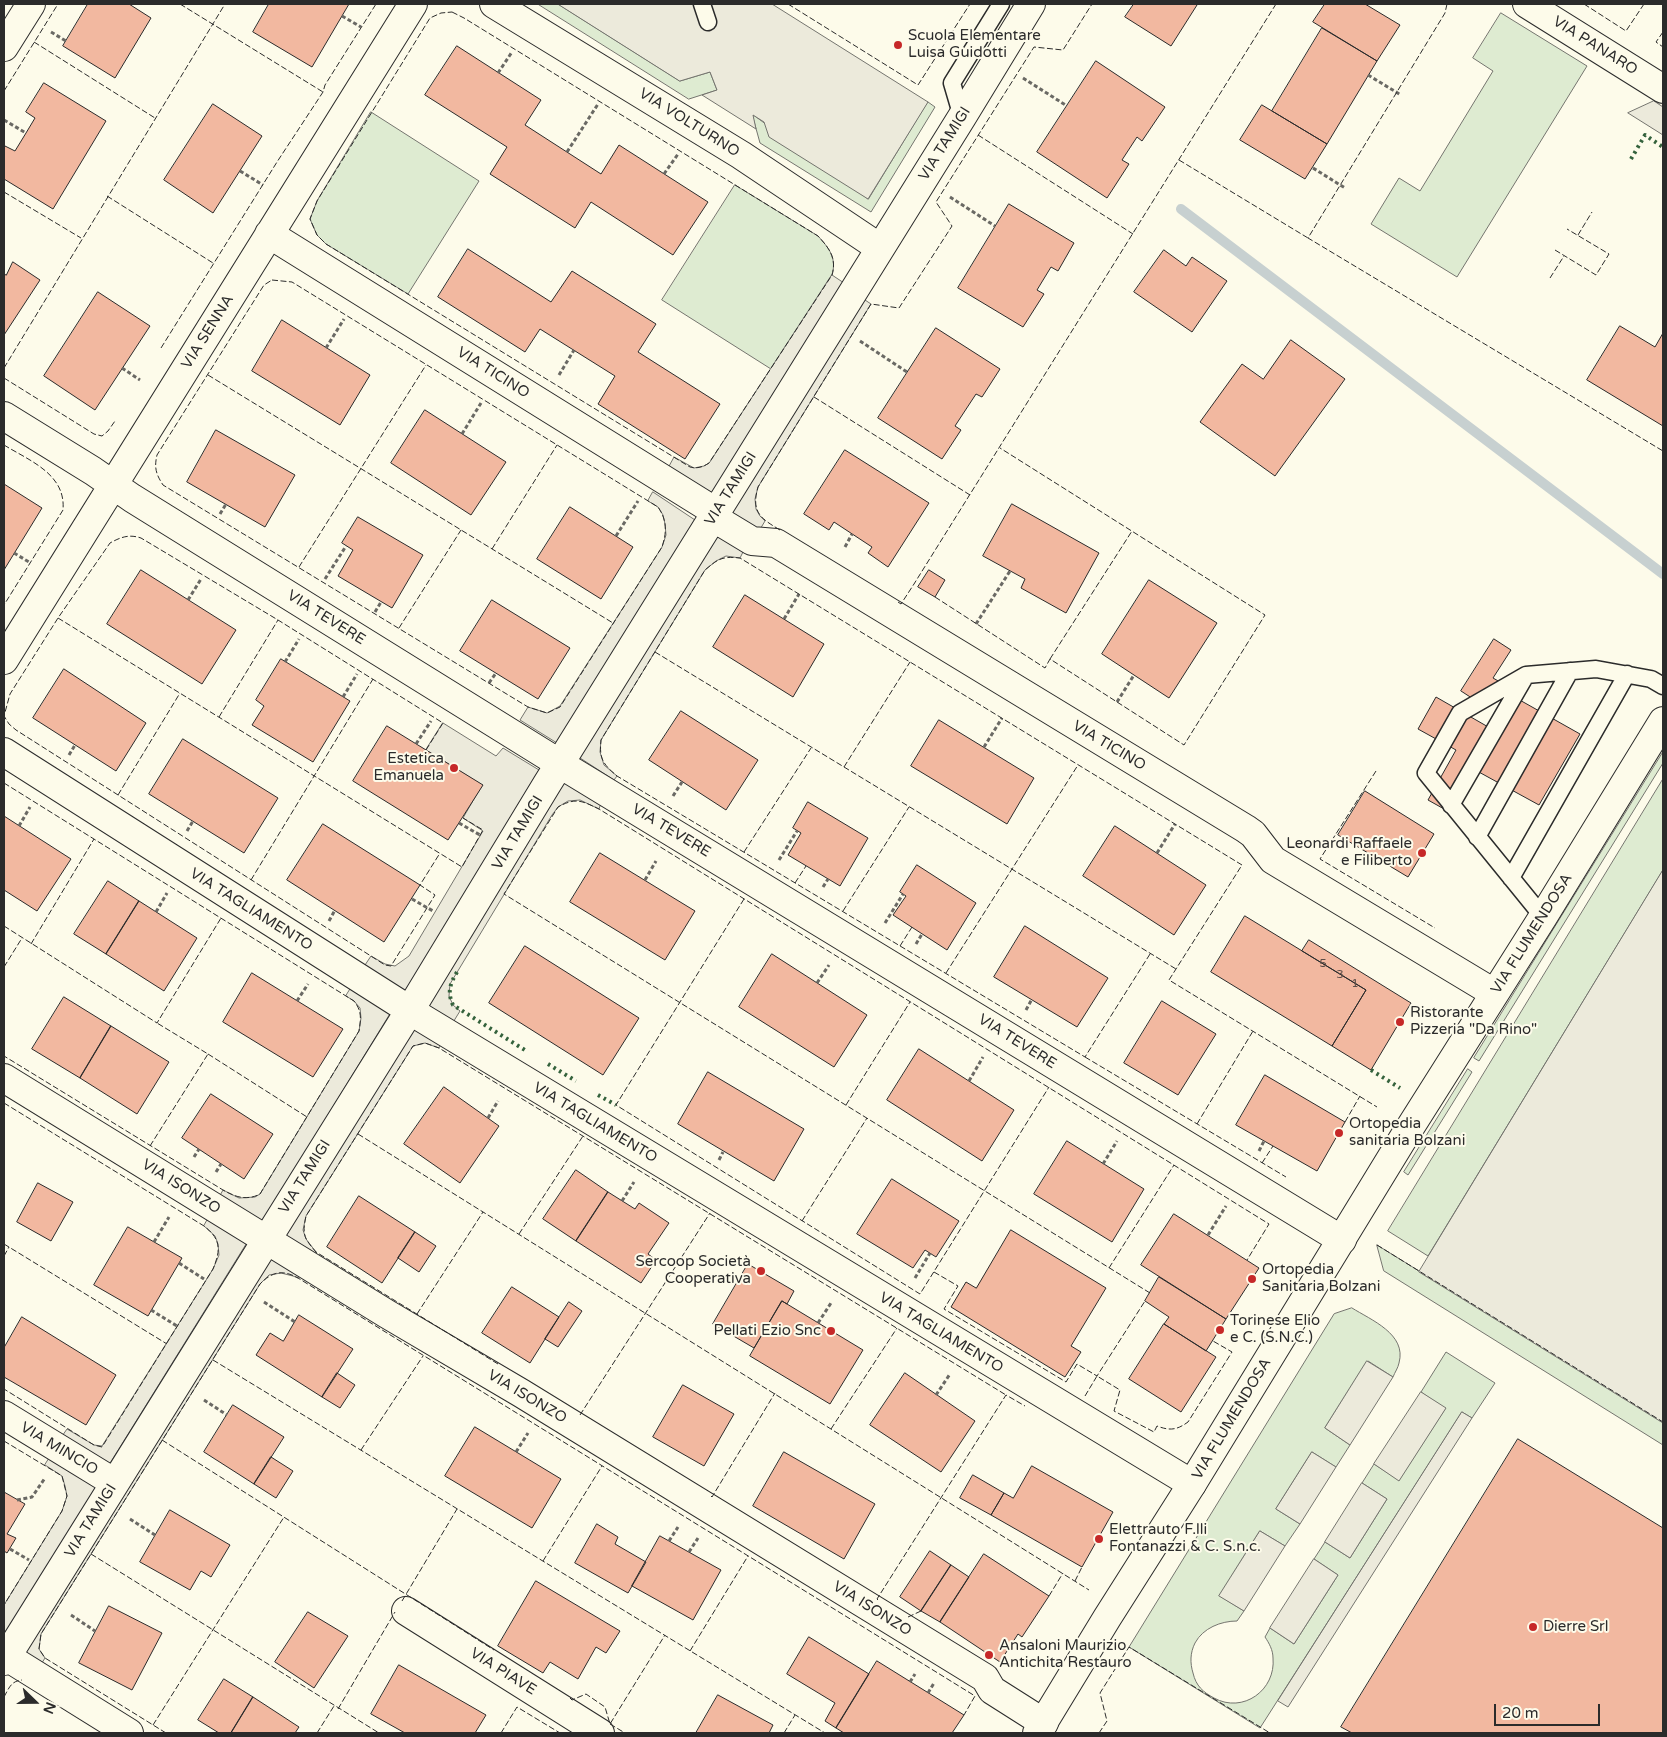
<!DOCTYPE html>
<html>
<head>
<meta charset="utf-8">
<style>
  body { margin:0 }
  #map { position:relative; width:1667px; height:1737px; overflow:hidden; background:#fdfbea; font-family:"Varela Round",sans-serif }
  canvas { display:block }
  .frame { position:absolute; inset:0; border:5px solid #2b2b2b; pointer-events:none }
  .north { position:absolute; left:10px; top:1677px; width:50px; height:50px; -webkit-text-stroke:4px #fdfbea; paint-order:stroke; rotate:112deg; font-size:14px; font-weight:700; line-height:20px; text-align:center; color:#2b2b2b }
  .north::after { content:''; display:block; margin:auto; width:18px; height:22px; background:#2b2b2b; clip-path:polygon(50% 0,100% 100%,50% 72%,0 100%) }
  .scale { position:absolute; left:1494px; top:1704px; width:106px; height:22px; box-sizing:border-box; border:2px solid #2b2b2b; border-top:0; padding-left:6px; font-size:15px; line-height:18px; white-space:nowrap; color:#2b2b2b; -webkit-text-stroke:4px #fdfbea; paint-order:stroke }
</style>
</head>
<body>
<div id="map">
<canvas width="1667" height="1737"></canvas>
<div class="frame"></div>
<div class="north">N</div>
<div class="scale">20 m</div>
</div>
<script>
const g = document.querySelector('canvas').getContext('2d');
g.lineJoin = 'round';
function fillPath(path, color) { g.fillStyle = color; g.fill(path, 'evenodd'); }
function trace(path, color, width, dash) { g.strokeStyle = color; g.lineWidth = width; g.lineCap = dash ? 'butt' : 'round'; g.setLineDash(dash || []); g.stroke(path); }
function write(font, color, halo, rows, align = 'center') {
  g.font = font + ' "Varela Round",sans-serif'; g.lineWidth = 4; g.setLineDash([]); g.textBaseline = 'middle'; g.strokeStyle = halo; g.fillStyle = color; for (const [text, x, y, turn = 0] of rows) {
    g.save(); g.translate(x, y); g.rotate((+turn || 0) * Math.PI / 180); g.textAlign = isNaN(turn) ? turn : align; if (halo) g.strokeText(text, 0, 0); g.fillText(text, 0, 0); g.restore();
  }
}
const green = new Path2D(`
  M538 4H558L680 81 710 72 717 90 689 99Z
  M1501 13 1587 66 1457 277 1371 224 1399 178 1420 191 1493 71 1473 58Z
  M928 102 935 107 871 212 760 143 752 114 868 199Z
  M371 112 479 181 408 294 326 244 317 235 310 219 317 201Z
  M735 185 818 236C829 248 837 258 832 275L771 369 662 300Z
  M1663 752V763L1479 1061 1474 1058Z
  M1663 779V870L1428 1256 1388 1231Z
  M1468 1069 1472 1072 1408 1175 1404 1172Z
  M1377 1245 1663 1422V1445L1384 1271Z
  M1352 1308C1371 1320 1407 1334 1399 1363 1398 1368 1395 1372 1393 1377L1368 1361 1325 1428 1350 1445 1336 1467 1312 1452 1276 1509 1300 1524 1285 1546 1260 1531 1220 1596 1244 1611 1237 1621C1221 1621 1203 1628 1195 1643 1190 1653 1190 1663 1193 1673 1196 1686 1203 1692 1214 1698 1243 1714 1276 1690 1273 1658 1273 1650 1269 1643 1265 1637L1270 1628 1294 1644 1338 1575 1314 1559 1325 1542 1350 1558 1387 1499 1362 1483 1374 1464 1399 1480 1445 1409 1421 1392 1446 1352 1495 1383 1472 1418 1462 1412 1260 1728 1129 1647 1334 1314Z`);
const parking = new Path2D(`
  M558 4H772L928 102 868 199 769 137 764 122 753 115 756 129 702 95 717 90 710 72 680 81Z
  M1654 101 1663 107V135L1628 113Z
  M832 275 844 283 712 495 668 468 674 457 694 468 704 466 709 463Z
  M862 298 871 304 758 487 755 499 756 509 760 516 765 521 759 531 730 513Z
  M653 492 695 520 557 743 520 720 528 707 547 713 560 706 662 547 666 535 665 524 663 515 658 507 648 501Z
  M716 534 744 550 740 558 726 556 716 561 705 570 601 740 600 752 604 765 617 776 614 780 577 756Z
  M443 723 496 756 503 748 539 770 404 994 363 968 371 956 385 964 395 966 409 956 483 831 463 818 482 785 426 750Z
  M564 780 601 803 599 809 580 800 568 801 558 807 552 815 450 984 449 996 453 1005 460 1011 452 1024 426 1008Z
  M1663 870V1423L1419 1272Z
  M351 988 391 1012 260 1226 218 1199 223 1190 239 1198 255 1197 260 1194 359 1031 361 1018 360 1008 354 1001 346 996Z
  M414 1027 441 1044 439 1048 425 1043 413 1046 306 1216 303 1230 306 1239 316 1252 314 1256 282 1237Z
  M209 1217 248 1241 107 1468 60 1439 67 1429 94 1445 102 1446 213 1269 219 1255 218 1244 215 1236 204 1226Z
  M269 1257 299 1275 298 1278 293 1276 281 1273 269 1275 260 1284 41 1634 39 1649 45 1658 40 1666 22 1654Z
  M1367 1361 1393 1377 1350 1445 1325 1428Z
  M1421 1392 1446 1408 1399 1481 1374 1464Z
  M1462 1412 1472 1418 1288 1707 1278 1701Z
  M1312 1452 1336 1467 1300 1524 1276 1509Z
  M52 1454 99 1483 4 1637V1605L62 1511 67 1496 65 1486 62 1476 45 1465Z
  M1362 1483 1387 1499 1350 1558 1325 1542Z
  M1260 1531 1285 1546 1244 1611 1219 1596Z
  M1314 1559 1338 1575 1294 1644 1270 1628Z`);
const stream = new Path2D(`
  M1181 209 1663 574`);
const building = new Path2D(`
  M88 4H129L151 18 115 78 63 46Z
  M269 4H349L312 67 253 32Z
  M1134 4H1195L1197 5 1171 46 1125 17Z
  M1325 4H1365L1400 25 1377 61 1313 22Z
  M1322 28 1377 61 1327 144 1272 111Z
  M457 46 541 100 525 125 601 174 619 145 708 202 673 255 591 202 575 228 490 174 507 147 425 95Z
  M1096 61 1165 107 1142 141 1137 137 1122 160 1129 164 1107 198 1037 152Z
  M44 83 106 121 53 209 4 179V148L5 146 15 151 26 133 35 118 26 112Z
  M213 104 262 136 213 213 164 180Z
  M1262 105 1327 144 1305 179 1240 140Z
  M1009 204 1074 243 1058 271 1051 267 1037 290 1044 294 1023 327 958 288Z
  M468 249 551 302 572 271 656 324 638 352 720 404 685 459 598 404 615 376 540 329 525 352 438 297Z
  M1164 250 1186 266 1192 257 1227 281 1192 332 1134 292Z
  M13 262 40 280 4 335V274L6 275Z
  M98 292 150 326 95 410 44 376Z
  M282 320 370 375 340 425 252 371Z
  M1620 326 1655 347 1663 333V426L1587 380Z
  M936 328 1000 369 982 397 976 394 955 426 961 430 942 459 878 418Z
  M1291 340 1345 379 1275 476 1200 422 1242 364 1263 379Z
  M425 410 506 462 471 515 391 463Z
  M216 430 295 475 265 527 187 482Z
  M845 450 929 503 888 567 868 553 872 547 834 522 829 530 804 514Z
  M4 484 42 508 4 570Z
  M1012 504 1099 553 1066 613 1021 588 1025 579 983 556Z
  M570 507 633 547 601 599 537 559Z
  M358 517 423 555 392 608 338 576 353 550 342 543Z
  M141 570 236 630 202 684 107 624Z
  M929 570 945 580 935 597 918 587Z
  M1149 580 1217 623 1169 698 1102 654Z
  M745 595 824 644 793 697 713 647Z
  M492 600 570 648 538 699 460 651Z
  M1494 639 1511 650 1493 678 1500 682 1484 706 1461 691Z
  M281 659 350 701 313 762 252 725 264 706 256 700Z
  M64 669 146 723 116 771 33 718Z
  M1509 694 1580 734 1539 805 1477 771 1453 814 1428 800 1456 750 1418 729 1436 697 1490 728Z
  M681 711 758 760 726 810 649 760Z
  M939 720 1034 778 1007 824 911 766Z
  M387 726 483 785 448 840 353 781Z
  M183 739 278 798 244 853 149 794Z
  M1365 791 1434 834 1408 877 1338 835Z
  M808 802 868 838 840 886 788 855 801 833 793 828Z
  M4 816 71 859 37 911 4 890Z
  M323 824 420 885 384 942 287 880Z
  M1115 826 1206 885 1174 935 1083 876Z
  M600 853 695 911 665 960 570 902Z
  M917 865 976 903 947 950 893 915 906 896 900 892Z
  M108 881 139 901 106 954 74 934Z
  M139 901 197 938 164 991 106 954Z
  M1245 916 1366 990 1332 1046 1211 972Z
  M1025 926 1108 978 1077 1027 994 977Z
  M1309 940 1411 1003 1371 1070 1332 1046 1366 990 1302 951Z
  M525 946 639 1018 603 1075 489 1003Z
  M772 954 867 1015 834 1067 739 1007Z
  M252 973 343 1029 313 1077 223 1022Z
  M64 997 111 1026 80 1078 32 1049Z
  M1162 1001 1216 1034 1178 1095 1124 1063Z
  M111 1026 169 1062 137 1114 80 1078Z
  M919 1049 1014 1110 982 1161 887 1100Z
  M708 1072 804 1129 774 1181 678 1124Z
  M1265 1075 1345 1122 1317 1171 1236 1125Z
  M444 1087 499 1126 460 1183 404 1144Z
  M211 1094 273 1134 244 1179 182 1138Z
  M1067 1141 1144 1189 1112 1242 1034 1194Z
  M576 1170 608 1192 576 1241 543 1219Z
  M892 1179 959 1221 936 1257 925 1250 913 1268 857 1234Z
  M38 1183 73 1202 51 1241 17 1222Z
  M608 1192 635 1209 639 1203 669 1223 648 1254 656 1260 641 1283 576 1241Z
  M359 1196 415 1232 382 1283 327 1247Z
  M1174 1214 1259 1268 1226 1319 1141 1265Z
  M128 1227 182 1258 148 1316 94 1285Z
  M1011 1230 1106 1288 1071 1346 1081 1352 1065 1377 951 1307 966 1282 976 1288Z
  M415 1232 436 1246 419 1272 398 1258Z
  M748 1264 794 1291 787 1304 782 1301 754 1348 713 1324Z
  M1159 1277 1226 1319 1206 1351 1164 1324 1169 1317 1145 1301Z
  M512 1287 559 1317 530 1363 482 1333Z
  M782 1301 863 1350 830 1404 750 1356Z
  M569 1302 582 1311 558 1347 545 1339Z
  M299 1315 353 1349 322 1397 256 1355 270 1333 283 1341Z
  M22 1317 116 1375 86 1425 4 1377V1348Z
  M1164 1324 1216 1357 1181 1412 1129 1379Z
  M337 1373 355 1385 340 1408 322 1397Z
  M905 1373 975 1421 941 1472 870 1425Z
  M683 1385 734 1414 704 1466 653 1437Z
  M233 1405 284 1437 254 1484 204 1452Z
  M475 1427 561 1479 532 1528 445 1476Z
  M1518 1439 1663 1528V1733H1352L1341 1727Z
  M784 1452 875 1504 844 1559 753 1506Z
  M271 1457 293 1471 276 1498 254 1484Z
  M1032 1466 1113 1512 1082 1567 991 1515 1004 1493 1013 1498Z
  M973 1475 1004 1493 991 1515 960 1498Z
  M4 1492 25 1504 7 1534 16 1538 7 1553 4 1551Z
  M170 1510 230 1545 211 1577 201 1571 190 1590 140 1562Z
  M597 1524 618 1537 615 1544 646 1562 628 1593 575 1563Z
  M660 1536 721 1570 693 1620 632 1586Z
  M930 1551 951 1565 921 1611 900 1597Z
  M984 1554 1049 1596 1022 1637 1018 1634 1000 1662 940 1622Z
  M951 1565 969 1577 940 1622 921 1611Z
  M536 1581 620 1631 606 1653 596 1647 578 1679 550 1662 543 1673 498 1646Z
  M109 1606 162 1633 132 1690 79 1663Z
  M308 1612 348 1636 314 1688 275 1662Z
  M809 1637 869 1674 836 1728 825 1721 835 1703 787 1674Z
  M877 1661 964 1715 952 1733H844L836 1728Z
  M399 1665 486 1715 475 1733H405L371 1714Z
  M224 1679 253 1697 231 1733H219L198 1720Z
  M718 1695 773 1725 769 1733H696Z
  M253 1697 299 1727 295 1733H231Z`);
const path = new Path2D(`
  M342 16 361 27
  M51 32 66 41
  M498 73 512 52
  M1368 75 1401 95
  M1023 78 1067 106
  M4 120 26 133
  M567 152 598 104
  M1313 168 1345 188
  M240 171 263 185
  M664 174 678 154
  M950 197 995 226
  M860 341 907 372
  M326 348 344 319
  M122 368 140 380
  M559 375 574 350
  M462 434 481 403
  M220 514 226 504
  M616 536 638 501
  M845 547 852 534
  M14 553 29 562
  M325 579 346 546
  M188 600 201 579
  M375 612 381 602
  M784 619 799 594
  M976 624 1010 571
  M285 662 299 639
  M489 683 496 673
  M343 697 357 674
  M1117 702 1134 675
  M416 744 431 721
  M984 747 1002 718
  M69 755 75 745
  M673 796 682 782
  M459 823 480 835
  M19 826 30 807
  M187 831 193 821
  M1157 853 1175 824
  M779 860 797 831
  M645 880 656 861
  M823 887 828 879
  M412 899 433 911
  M156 912 167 893
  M329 921 335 910
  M885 923 903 894
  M916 944 922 934
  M817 983 829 965
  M297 1001 308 984
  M1026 1010 1032 999
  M969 1081 983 1057
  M488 1118 498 1101
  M1259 1151 1264 1141
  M194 1157 199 1149
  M719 1160 723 1152
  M1103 1164 1117 1141
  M216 1172 221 1164
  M622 1201 634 1182
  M1208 1235 1226 1206
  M154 1242 169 1217
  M179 1263 204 1279
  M915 1278 930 1253
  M264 1302 295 1322
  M151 1310 177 1326
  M818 1323 831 1303
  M936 1395 950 1374
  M204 1400 227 1415
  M516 1452 528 1433
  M17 1500 32 1497 45 1478
  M130 1519 155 1535
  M669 1541 678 1527
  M10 1549 29 1560
  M689 1552 698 1538
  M71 1615 95 1631
  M910 1682 915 1674
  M928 1693 934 1683`);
const service = new Path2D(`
  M702 4 708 22
  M962 117 952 83 1001 4
  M1451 805 1525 677
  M1477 837 1570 671
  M1511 878 1627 674
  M1543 917 1426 773 1460 713 1526 675 1596 669 1651 679 1663 686`);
const minor = new Path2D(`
  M494 4 741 155 880 248
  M1527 4 1663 89
  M4 47 31 4
  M269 234 716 512
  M4 416 93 471 132 498 570 770 1342 1240
  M714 518 752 541 776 543 1246 829 1253 834 1273 860 1494 993
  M4 660 413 4
  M4 752 422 1018 1192 1484
  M4 1078 387 1314 521 1393 985 1678 992 1690 1044 1723
  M4 1415 115 1483
  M406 1611 600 1733
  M7 1657 129 1733
  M4 1661 410 1010 547 784 962 117 1031 4`);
const tertiary = new Path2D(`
  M1037 1733 1107 1618 1192 1484 1404 1137 1543 917 1663 721`);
const hedge = new Path2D(`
  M1631 159 1645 135 1663 147
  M457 972C450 984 447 992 453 1005L528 1052
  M548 1064 576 1081
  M1371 1070 1400 1088
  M598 1095 616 1105`);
const fence = new Path2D(`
  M180 4 323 92
  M788 4 918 85 970 4
  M1447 4 1445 13 1308 238 1663 451
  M1584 4 1626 31 1644 4
  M4 6 5 4
  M452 12 464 18 818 236C829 248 837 258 832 275L709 463C703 467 697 469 690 467L326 244 317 235 310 219 317 201 430 18 441 13Z
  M1663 32 1656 42 1663 47
  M34 42 155 118
  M4 91 58 4
  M978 135 1133 234
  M1179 160 1308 238
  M4 192 81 238
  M107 196 213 263
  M1578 235 1592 212
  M1555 250 1596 275 1609 254 1567 229
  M1550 278 1564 256
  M272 280 292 282 658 507C667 520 667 532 662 547L560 707 547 713 528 707 163 485C156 474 154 468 157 455L264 285Z
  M161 348 277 162 323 92 325 85 376 4
  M4 368 225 4
  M208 375 613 623
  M4 378 94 434 102 436 108 431 115 421
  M814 397 970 495
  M4 445C30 461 66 474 63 510L4 605
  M780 530C760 518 751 512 758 487L871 304 899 308 952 226 936 202 1034 47 1063 50 1092 4
  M492 549 557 445
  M299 567 426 365
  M935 597 1045 668 1050 659 1184 745 1265 615 1000 448
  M898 602 901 604 914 584 1276 4
  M58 618 462 867 483 830 463 818
  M399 628 461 530
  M655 652 1176 969
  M1050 659 1132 531
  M219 717 278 620
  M426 750 443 723 278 620 141 538C129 534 121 537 110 543L58 618 10 694 4 716 9 724 16 730 385 965 391 966 435 895 420 885 440 853
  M844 767 910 662
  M1376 771 1320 859 1435 928
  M4 783 354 1001C362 1011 361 1019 359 1031L260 1194C247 1201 235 1197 223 1190L4 1056
  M118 795 180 693
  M744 852 811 748
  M251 880 373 679
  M795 883 806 866
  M744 899 616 1105 920 1294 1049 1087
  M843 911 909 807
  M4 926 157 1023 221 918
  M31 944 94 839
  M900 946 912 927
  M1150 954 1085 1057 617 776C603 764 599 759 601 740L705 570C718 559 722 556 740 558L1242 865 1169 980 1377 1107
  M4 967 22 938
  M946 973 1078 765
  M208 1054 307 1117
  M1085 1057 1286 1177
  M4 1103 204 1226C221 1239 221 1250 213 1269L102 1447 94 1445 4 1389
  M846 1105 910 1002
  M1345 1122 1360 1096
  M1197 1124 1253 1031
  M358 1134 1089 1590
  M150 1146 208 1054 157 1023
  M1262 1163 1273 1146
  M802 1221 867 1118
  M519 1234 583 1136
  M4 1244 167 1344
  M1377 1245 1663 1422
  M4 1256 9 1247
  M1109 1268 1174 1165
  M934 1272 958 1286 944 1309 1066 1382 1077 1364 1097 1376 1145 1301
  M1150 1293 504 894 558 807C576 797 582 801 599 809L1269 1224 1247 1260
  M417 1314 483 1212
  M213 1360 825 1733
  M498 1364 316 1252C304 1238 302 1235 306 1216L413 1046 425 1043 439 1048 1006 1395
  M1085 1396 1097 1376 1120 1390 1114 1411 1154 1432 1157 1426C1170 1431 1177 1430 1188 1422L1232 1352 1213 1341
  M580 1415 710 1213
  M831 1429 897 1328
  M162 1440 494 1650
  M4 1441 62 1476 67 1496 62 1511 4 1605
  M361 1450 423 1356
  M711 1496 712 1497 775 1393
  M91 1554 379 1733
  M543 1561 602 1466
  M1075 1581 1082 1567
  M1049 1596 1063 1573
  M878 1600 877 1599 1006 1395 1025 1406
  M402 1601 457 1509
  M908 1617 921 1611
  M690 1651 748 1556
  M4 1697C9 1688 11 1681 22 1680
  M570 1698 572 1700 586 1694 605 1707 610 1724 665 1635
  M338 1709 395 1612
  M610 1724 625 1733
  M153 1725 284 1517
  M166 1733 45 1658 39 1649 41 1634 260 1284C272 1272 282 1269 298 1278L975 1696 964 1715
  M317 1733 334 1706
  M501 1733 517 1707 560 1733
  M784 1733 795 1715
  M1099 1733 1107 1721 1100 1693 1129 1647 1270 1733`);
const markers = [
  [898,45,5,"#c62828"],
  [454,768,5,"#c62828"],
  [1422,853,5,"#c62828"],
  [1400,1022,5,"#c62828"],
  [1339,1133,5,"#c62828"],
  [761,1271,5,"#c62828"],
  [1252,1279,5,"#c62828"],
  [1220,1330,5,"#c62828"],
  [831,1331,5,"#c62828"],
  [1099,1539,5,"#c62828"],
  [1533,1627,5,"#c62828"],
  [989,1655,5,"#c62828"]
];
const numberNames = [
  ["5",1323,964],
  ["3",1340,975],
  ["1",1355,984]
];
const poiNames = [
  ["Scuola Elementare",908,36],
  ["Luisa Guidotti",908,53],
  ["Estetica",444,759,"right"],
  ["Emanuela",444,776,"right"],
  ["Leonardi Raffaele",1412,844,"right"],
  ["e Filiberto",1412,861,"right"],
  ["Ristorante",1410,1013],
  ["Pizzeria \"Da Rino\"",1410,1030],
  ["Ortopedia",1349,1124],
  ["sanitaria Bolzani",1349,1141],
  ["Sercoop Società",751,1262,"right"],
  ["Cooperativa",751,1279,"right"],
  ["Ortopedia",1262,1270],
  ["Sanitaria Bolzani",1262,1287],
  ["Torinese Elio",1230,1321],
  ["e C. (S.N.C.)",1230,1338],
  ["Pellati Ezio Snc",821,1331,"right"],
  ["Elettrauto F.lli",1109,1530],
  ["Fontanazzi & C. S.n.c.",1109,1547],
  ["Dierre Srl",1543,1627],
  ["Ansaloni Maurizio",999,1646],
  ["Antichita Restauro",999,1663]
];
const streetNames = [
  ["VIA PANARO",1595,46,32],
  ["VIA VOLTURNO",689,123,32],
  ["VIA TAMIGI",945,144,-58],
  ["VIA SENNA",208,332,-58],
  ["VIA TICINO",493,373,32],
  ["VIA TAMIGI",731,489,-58],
  ["VIA TEVERE",326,618,32],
  ["VIA TICINO",1109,746,31],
  ["VIA TEVERE",671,831,31],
  ["VIA TAMIGI",518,833,-59],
  ["VIA TAGLIAMENTO",251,910,32],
  ["VIA FLUMENDOSA",1532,934,-58],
  ["VIA TEVERE",1017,1042,32],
  ["VIA TAGLIAMENTO",595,1123,31],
  ["VIA TAMIGI",305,1177,-58],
  ["VIA ISONZO",181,1187,32],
  ["VIA TAGLIAMENTO",941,1333,31],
  ["VIA ISONZO",527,1397,31],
  ["VIA FLUMENDOSA",1232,1419,-59],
  ["VIA MINCIO",59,1449,31],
  ["VIA TAMIGI",91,1521,-58],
  ["VIA ISONZO",872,1609,32],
  ["VIA PIAVE",503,1672,32]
];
fillPath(green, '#deebd1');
trace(green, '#74746e', 1);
fillPath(parking, '#eceadb');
trace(parking, '#74746e', 1);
trace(stream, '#c7d0d0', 10);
fillPath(building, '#f2b8a0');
trace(building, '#2b2b2b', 1);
trace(service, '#2b2b2b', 19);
trace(minor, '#2b2b2b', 30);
trace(tertiary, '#2b2b2b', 30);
trace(path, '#6a6964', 3, [4, 2.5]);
trace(service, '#fdfbea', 16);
trace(minor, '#fdfbea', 28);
trace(tertiary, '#fdfbea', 28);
trace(hedge, '#34623c', 4, [2.5, 4]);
trace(fence, '#2b2b2b', 1, [6, 2.5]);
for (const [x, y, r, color] of markers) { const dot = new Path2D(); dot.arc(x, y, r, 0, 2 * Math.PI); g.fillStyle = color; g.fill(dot); trace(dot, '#fdfbea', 2); }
write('12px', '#5d4e48', null, numberNames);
write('15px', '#2b2b2b', '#fdfbea', poiNames, 'left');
write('15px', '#2b2b2b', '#fdfbea', streetNames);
</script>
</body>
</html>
